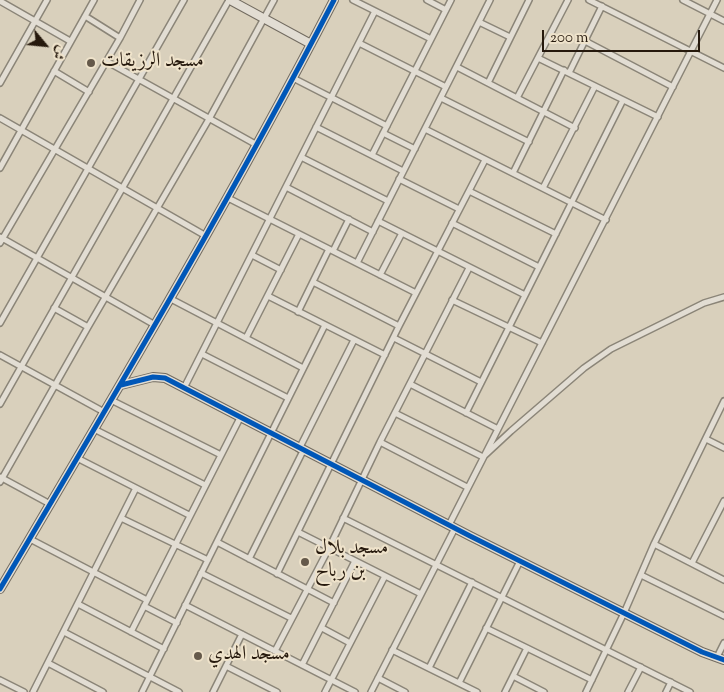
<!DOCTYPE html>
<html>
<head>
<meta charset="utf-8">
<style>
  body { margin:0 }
  #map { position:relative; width:724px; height:692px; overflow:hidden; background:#d9d0bc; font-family:"Sorts Mill Goudy",Amiri,serif }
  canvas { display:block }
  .north { position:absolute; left:20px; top:20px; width:50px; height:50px; -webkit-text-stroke:4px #efe3cb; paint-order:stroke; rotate:118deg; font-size:14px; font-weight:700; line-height:20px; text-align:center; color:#26190d }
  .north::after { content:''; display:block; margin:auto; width:18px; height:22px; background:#26190d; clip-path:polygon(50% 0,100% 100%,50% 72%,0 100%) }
  .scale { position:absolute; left:542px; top:30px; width:158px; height:22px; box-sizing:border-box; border:2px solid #26190d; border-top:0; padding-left:6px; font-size:15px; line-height:18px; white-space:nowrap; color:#26190d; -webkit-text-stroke:4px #efe3cb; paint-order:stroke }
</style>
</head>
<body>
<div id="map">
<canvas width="724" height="692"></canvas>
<div class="north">ش</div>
<div class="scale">200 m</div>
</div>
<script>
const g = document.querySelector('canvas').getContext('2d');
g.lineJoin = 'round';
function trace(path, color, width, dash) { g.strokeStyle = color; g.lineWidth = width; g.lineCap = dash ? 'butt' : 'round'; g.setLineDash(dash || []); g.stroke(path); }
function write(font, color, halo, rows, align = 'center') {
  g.font = font + ' "Sorts Mill Goudy",Amiri,serif'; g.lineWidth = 4; g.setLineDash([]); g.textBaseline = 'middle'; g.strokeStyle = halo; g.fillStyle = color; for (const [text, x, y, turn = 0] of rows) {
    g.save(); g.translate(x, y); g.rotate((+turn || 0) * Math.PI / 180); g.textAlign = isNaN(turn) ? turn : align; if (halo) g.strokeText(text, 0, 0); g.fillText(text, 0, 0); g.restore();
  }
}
const street = new Path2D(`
  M353 0 431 39
  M427 0 446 10
  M589 0 724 68
  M683 0 724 21
  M0 1 70 41
  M85 16 120 38
  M479 22 510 37
  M585 41 673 87
  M359 43 446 87
  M538 58 658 117
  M106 61 257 145
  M457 67 575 128
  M54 71 89 92
  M569 73 602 6
  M293 78 387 126
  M0 83 47 0
  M488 83 529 0
  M441 98 529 142
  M517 98 568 0
  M0 118 206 236
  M316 127 403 171
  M425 129 606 220
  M383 133 415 149
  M372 155 451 0
  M301 157 388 201
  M0 168 94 0
  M513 173 564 70
  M399 179 459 209
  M286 187 373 232
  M543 188 595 86
  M469 191 556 234
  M228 198 416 293
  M378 221 525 295
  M452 223 539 267
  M0 237 155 325
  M0 243 120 38 140 0
  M333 251 349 219
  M252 255 281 270
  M357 263 490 0
  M380 275 402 233
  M313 282 399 326
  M268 296 385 355
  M171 299 303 368
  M452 300 542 343
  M54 308 88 327
  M298 312 329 249
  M0 323 184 0
  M246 338 299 234
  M394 338 481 382
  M202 354 288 398
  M0 355 104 412
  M410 384 498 429 449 525
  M184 388 375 11
  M111 400 221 455
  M0 404 229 0
  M395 413 483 457
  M466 413 623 100
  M94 429 205 485
  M498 429 717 0
  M706 439 724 448
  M380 442 467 487
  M299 449 354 340
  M483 457 511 431 584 368 611 349 704 303 724 297
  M77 458 189 515
  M0 477 50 504
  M0 482 88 327 209 119 274 0
  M121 518 208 560
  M343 518 690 692
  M298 532 421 594
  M30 539 147 600
  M217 542 334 603
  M654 544 724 580
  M249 559 303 451
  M692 563 724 501
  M201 573 291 618
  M277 574 399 326 485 160
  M641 575 724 616
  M78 604 164 649
  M185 605 355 692
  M144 606 177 623
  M322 628 350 643
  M486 628 527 648
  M64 632 179 692
  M131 632 240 418
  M392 650 477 692
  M275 651 329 548 380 442 469 268
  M717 657 724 643
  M48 663 103 692
  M302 665 355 561
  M226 666 277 692
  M429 668 472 582
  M513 676 544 692
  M378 678 405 692
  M0 680 24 692
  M459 683 520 561
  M33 692 136 488
  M142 692 325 325
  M213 692 242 634
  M325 692 385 576
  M371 692 455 528
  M505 692 527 648 592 680
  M586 692 624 613 654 544 724 401
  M628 692 641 667
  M666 692 671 682`);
const secondary = new Path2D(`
  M230 0 311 44
  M121 385 153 377 165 378 470 536 702 652 724 660
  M0 589C115 394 230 201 334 0`);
const cycleway = new Path2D(`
  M121 385 153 377 165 378 470 536 702 652 724 660
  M0 589C115 394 230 201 334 0`);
const markers = [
  [91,63,5,"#65594a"],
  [305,562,5,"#65594a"],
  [198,656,5,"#65594a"]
];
const poiNames = [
  ["مسجد الرزيقات",101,63],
  ["مسجد بلال",315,550],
  ["بن رباح",315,573],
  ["مسجد الهدي",208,656]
];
trace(street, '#8b8578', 8);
trace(secondary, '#726b60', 10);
trace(street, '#e2ddd3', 5);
trace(secondary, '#e2ddd3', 8);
trace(cycleway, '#0057b8', 5);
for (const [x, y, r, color] of markers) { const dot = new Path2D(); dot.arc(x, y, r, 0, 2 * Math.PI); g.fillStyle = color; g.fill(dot); trace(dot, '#efe3cb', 2); }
write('20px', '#26190d', '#efe3cb', poiNames, 'left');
</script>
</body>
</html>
